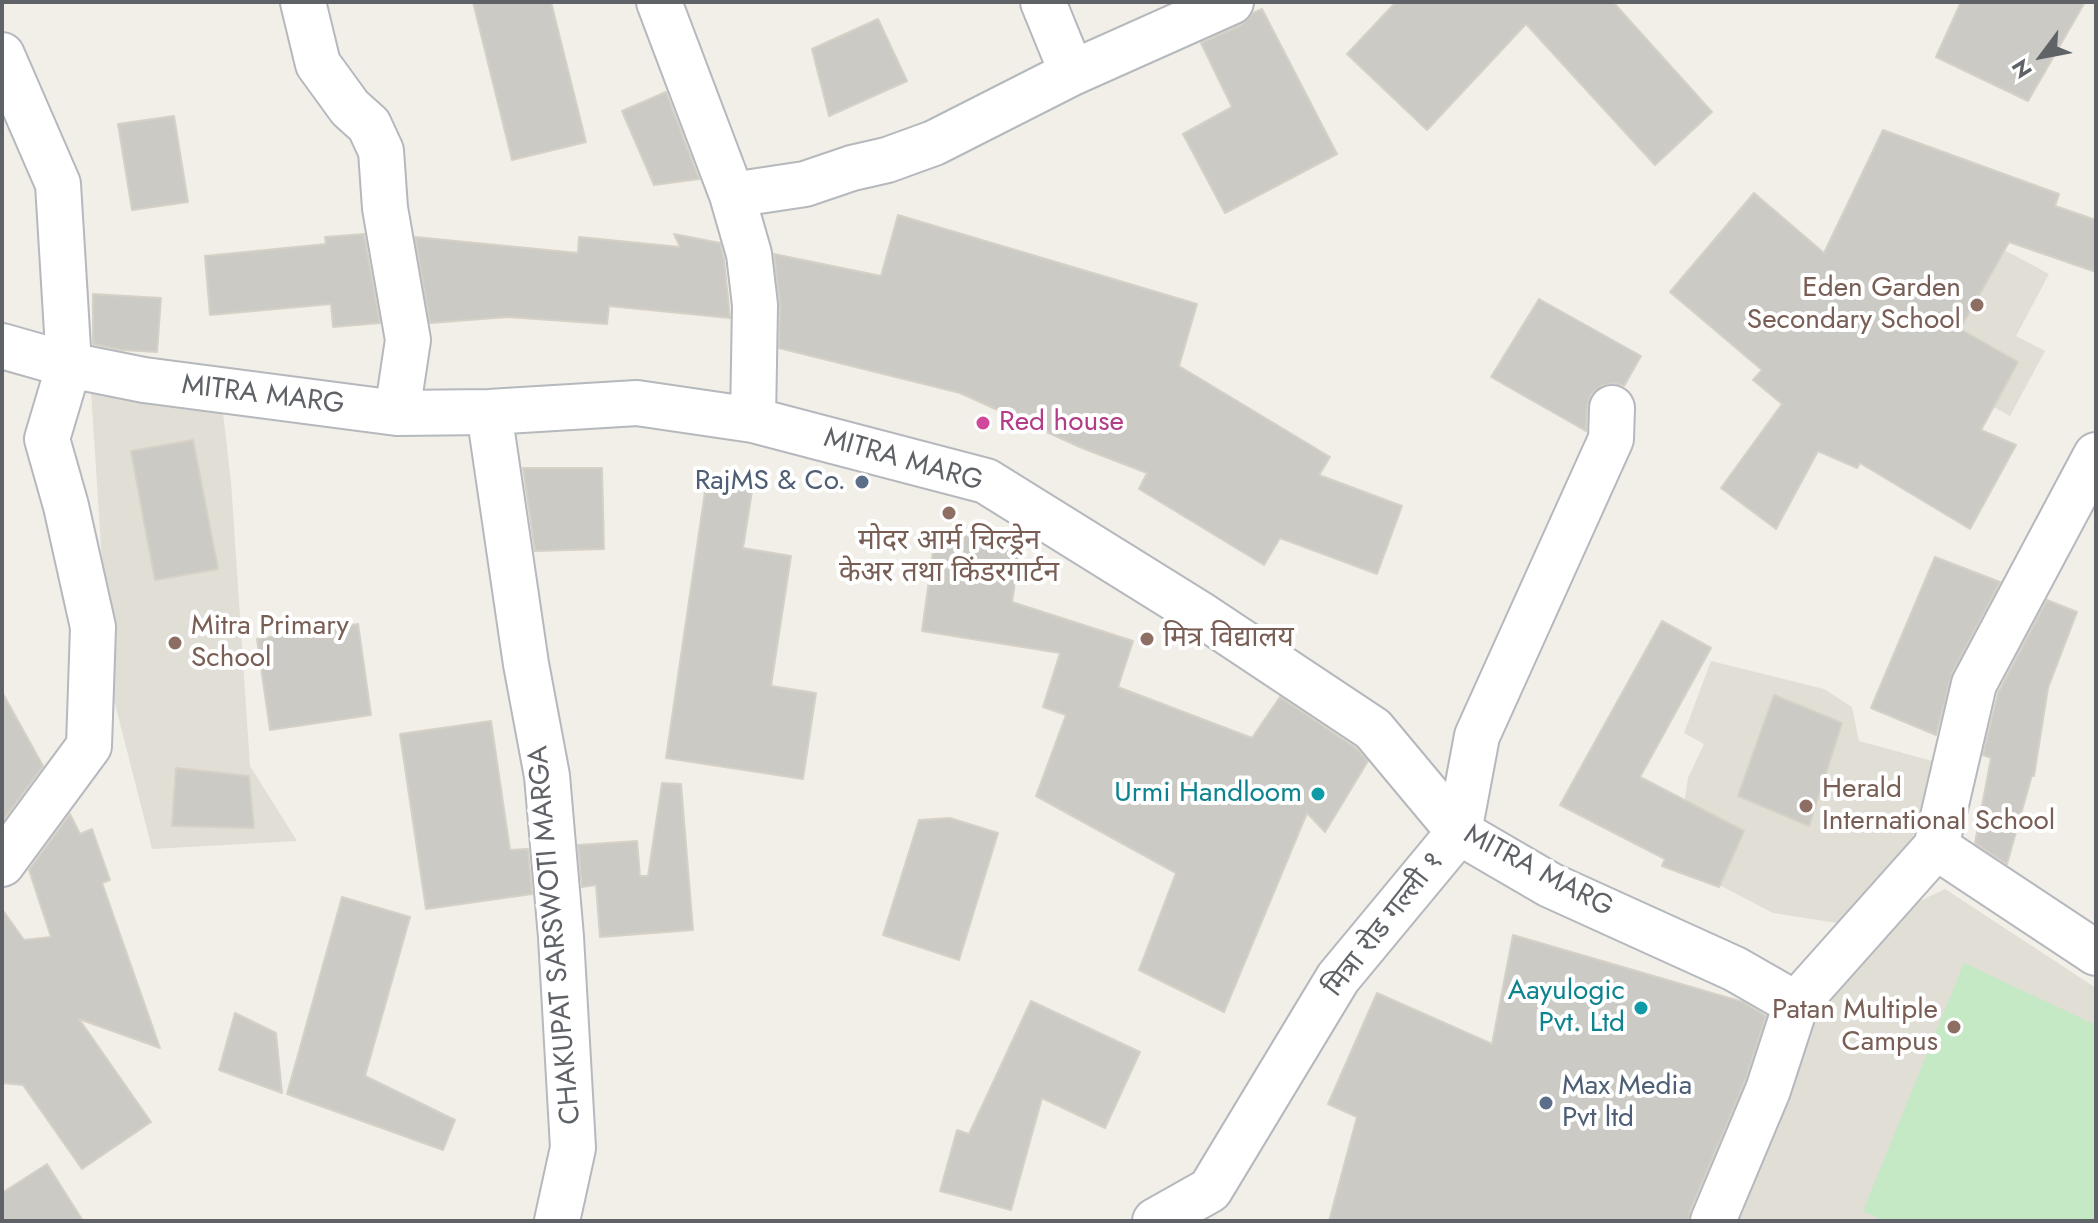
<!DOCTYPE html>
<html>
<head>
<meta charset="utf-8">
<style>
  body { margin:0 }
  #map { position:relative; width:2098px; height:1223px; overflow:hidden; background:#f1efe8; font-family:Jost,sans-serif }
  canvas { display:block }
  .frame { position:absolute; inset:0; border:4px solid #5f6368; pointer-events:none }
  .north { position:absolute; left:2002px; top:16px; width:80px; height:80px; -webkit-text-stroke:6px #fff; paint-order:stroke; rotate:238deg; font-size:22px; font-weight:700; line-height:32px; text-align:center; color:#5f6368 }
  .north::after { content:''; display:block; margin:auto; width:28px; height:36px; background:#5f6368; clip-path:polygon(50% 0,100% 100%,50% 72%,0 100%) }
</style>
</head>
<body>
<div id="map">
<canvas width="2098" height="1223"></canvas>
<div class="frame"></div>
<div class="north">N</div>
</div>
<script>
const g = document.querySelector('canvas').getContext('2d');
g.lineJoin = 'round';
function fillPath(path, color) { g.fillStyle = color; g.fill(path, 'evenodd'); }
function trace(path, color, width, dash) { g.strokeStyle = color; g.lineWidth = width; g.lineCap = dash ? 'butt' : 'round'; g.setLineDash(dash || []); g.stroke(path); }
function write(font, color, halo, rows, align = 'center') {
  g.font = font + ' Jost,"Noto Sans Devanagari",sans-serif'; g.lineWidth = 8; g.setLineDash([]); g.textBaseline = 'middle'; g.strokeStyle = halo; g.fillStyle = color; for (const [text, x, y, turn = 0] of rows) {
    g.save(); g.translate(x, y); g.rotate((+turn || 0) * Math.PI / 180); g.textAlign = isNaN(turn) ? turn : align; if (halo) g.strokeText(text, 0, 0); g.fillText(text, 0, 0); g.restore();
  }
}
const education = new Path2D(`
  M1963 228 2049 274 2016 336 2045 351 2010 416 1896 354Z
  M91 392 222 404 231 482 250 766 297 841 152 849 110 684Z
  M1711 661 1824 689 1852 707 1859 741 1947 765 1905 853 1856 926 1773 913 1675 862 1688 778 1704 744 1684 733Z
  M1945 889 2096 988V1221H1729L1789 1066 1876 922Z`);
const green = new Path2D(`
  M1964 963 2096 1025V1221H1885L1863 1211Z`);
const building = new Path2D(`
  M473 2H551L586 142 512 160Z
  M1396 2H1613L1712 112 1655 165 1526 24 1427 130 1347 54Z
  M1961 2H2085L2028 101 1936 57Z
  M1262 9 1337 154 1225 213 1183 134 1232 107 1201 43 1241 25 1253 13Z
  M878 19 907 81 829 116 812 49Z
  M666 92 699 179 654 185 622 111Z
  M174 116 188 202 132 210 118 124Z
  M1883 130 2059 194 2055 206 2096 220V272L2009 242 1960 329 2018 362 1981 430 2016 445 1970 529 1860 463 1857 468 1818 451 1776 529 1721 488 1782 404 1753 380 1762 370 1670 292 1754 193 1824 253Z
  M898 215 1197 304 1179 366 1330 457 1319 475 1402 506 1377 574 1280 538 1264 565 1139 489 1147 473 1082 448 960 393 779 348 780 305 774 254 881 276Z
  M364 234 380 323 333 327 331 304 210 315 205 256 326 244 325 237Z
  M674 234 720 243 724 259 730 318 609 306 607 324 508 317 430 323 415 237 578 253 579 237 680 247Z
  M93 294 161 298 157 352 122 350 93 344Z
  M1539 299 1641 356 1624 386 1614 383 1601 386 1591 394 1587 407 1586 431 1491 377Z
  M193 440 218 569 155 580 131 451Z
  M523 468H602L604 549 535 551Z
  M707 478 753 485 743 548 791 556 771 686 816 693 803 779 666 758Z
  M936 530 1021 542 1012 602 1133 641 1118 687 1252 738 1280 697 1356 748 1368 761 1325 832 1307 813 1224 1012 1139 970 1176 873 1036 796 1066 715 1043 707 1060 653 922 631Z
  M1935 557 2000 582 1952 673 1936 735 1871 708Z
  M2047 600 2077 612 2048 688 2034 776 2032 775 2007 864 1975 843 1991 758 1983 755 1998 693Z
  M1662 621 1711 648 1640 777 1744 831 1719 887 1662 866 1665 859 1560 805Z
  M358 624 371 715 270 730 257 639Z
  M2 692 43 766 2 822Z
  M1774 695 1842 723 1809 826 1738 796Z
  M491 721 510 850 528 849 532 894 426 909 400 734Z
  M176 768 249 776 254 828 172 826Z
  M662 783 681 784 693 930 600 937 596 885 582 887 578 845 637 841 640 876H648Z
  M70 814 80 834 92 829 110 880 102 883 160 1048 79 1019 151 1122 82 1169 23 1085 2 1083V909L24 940 51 937 29 870Z
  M950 818 998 833 959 960 883 935 919 820Z
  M342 897 410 917 365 1076 455 1120 443 1150 287 1094Z
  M1513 935 1743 1002 1766 1016 1745 1081 1690 1211 1689 1221H1329L1357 1117 1328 1104 1377 993 1492 1044Z
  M1031 1001 1140 1052 1105 1128 1042 1098 1011 1210 940 1191 957 1130 969 1134Z
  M235 1013 276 1033 282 1093 219 1070Z
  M47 1164 83 1221H2V1193Z`);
const minor = new Path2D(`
  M303 2 318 64 350 108 369 125 381 151 385 208 408 340 397 413
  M659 2 732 195 749 254 755 305 753 420
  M1043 2 1072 73
  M2 55 58 184 69 365 47 439 66 506 93 627 89 746 2 864
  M732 195 805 184 852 168 887 160 934 143 1072 73 1231 2
  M2 346 69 365 144 380 397 413 489 412 637 403 753 420 986 481 1203 616 1373 729 1459 832 1550 885 1735 969 1796 1004
  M489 412 526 664 547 776 561 937 573 1148 557 1221
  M1936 847 2096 953
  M1155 1221 1210 1190 1338 978 1459 832 1477 736 1611 439 1612 408
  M1713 1221 1768 1090 1796 1004 1936 847 1974 684 2096 455`);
const markers = [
  [1977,305,8,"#8d6e63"],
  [983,423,8,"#d1479c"],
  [862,482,8,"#5c6f8a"],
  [949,513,8,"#8d6e63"],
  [1147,639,8,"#8d6e63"],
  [175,643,8,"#8d6e63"],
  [1318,794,8,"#0f9aa8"],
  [1806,806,8,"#8d6e63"],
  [1641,1008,8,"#0f9aa8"],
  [1954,1027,8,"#8d6e63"],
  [1546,1103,8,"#5c6f8a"]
];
const educationNames = [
  ["Eden Garden",1961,289,"right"],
  ["Secondary School",1961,321,"right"],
  ["मोदर आर्म चिल्ड्रेन",949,542,"center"],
  ["केअर तथा किंडरगार्टन",949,574,"center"],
  ["Mitra Primary",191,627],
  ["School",191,659],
  ["मित्र विद्यालय",1163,639],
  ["Herald",1822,790],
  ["International School",1822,822],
  ["Patan Multiple",1938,1011,"right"],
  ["Campus",1938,1043,"right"]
];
const streetNames = [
  ["MITRA MARG",263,396,7],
  ["MITRA MARG",903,461,16],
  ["MITRA MARG",1538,872,28],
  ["मित्रा रोड गल्ली १",1385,925,-52],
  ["CHAKUPAT SARSWOTI MARGA",556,935,-95]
];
const hotelNames = [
  ["Red house",999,423]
];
const serviceNames = [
  ["RajMS & Co.",846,482],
  ["Max Media",1562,1087,"left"],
  ["Pvt ltd",1562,1119,"left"]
];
const cultureNames = [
  ["Urmi Handloom",1302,794],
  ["Aayulogic",1625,992],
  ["Pvt. Ltd",1625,1024]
];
fillPath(education, '#e1ded6');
fillPath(green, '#c5e8c5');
fillPath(building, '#cccac5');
trace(building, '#d6d1c6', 2);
trace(minor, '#b5b8bc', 48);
trace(minor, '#fff', 44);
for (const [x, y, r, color] of markers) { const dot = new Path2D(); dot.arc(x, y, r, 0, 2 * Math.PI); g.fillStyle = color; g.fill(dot); trace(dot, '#fff', 3); }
write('28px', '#785e54', '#fff', educationNames, 'left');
write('28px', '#5f6368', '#fff', streetNames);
write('28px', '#b23c85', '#fff', hotelNames, 'left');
write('28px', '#4e5e75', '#fff', serviceNames, 'right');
write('28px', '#0d838f', '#fff', cultureNames, 'right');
</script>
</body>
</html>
